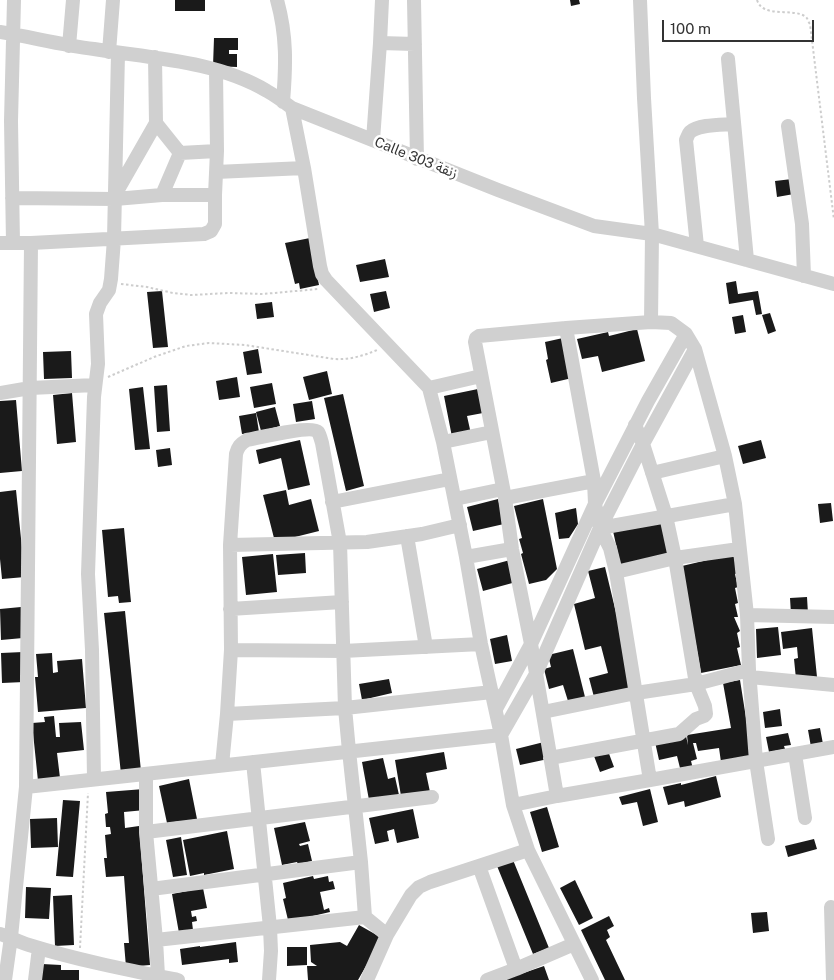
<!DOCTYPE html>
<html>
<head>
<meta charset="utf-8">
<style>
  body { margin:0 }
  #map { position:relative; width:834px; height:980px; overflow:hidden; background:#fff; font-family:"Public Sans",sans-serif }
  canvas { display:block }
  .scale { position:absolute; left:662px; top:20px; width:152px; height:22px; box-sizing:border-box; border:2px solid #333; border-top:0; padding-left:6px; font-size:15px; line-height:18px; white-space:nowrap; color:#333; -webkit-text-stroke:4px #fff; paint-order:stroke }
</style>
</head>
<body>
<div id="map">
<canvas width="834" height="980"></canvas>
<div class="scale">100 m</div>
</div>
<script>
const g = document.querySelector('canvas').getContext('2d');
g.lineJoin = 'round';
function fillPath(path, color) { g.fillStyle = color; g.fill(path, 'evenodd'); }
function trace(path, color, width, dash) { g.strokeStyle = color; g.lineWidth = width; g.lineCap = dash ? 'butt' : 'round'; g.setLineDash(dash || []); g.stroke(path); }
function write(font, color, halo, rows, align = 'center') {
  g.font = font + ' "Public Sans","Noto Sans Arabic",sans-serif'; g.lineWidth = 5; g.setLineDash([]); g.textBaseline = 'middle'; g.strokeStyle = halo; g.fillStyle = color; for (const [text, x, y, turn = 0] of rows) {
    g.save(); g.translate(x, y); g.rotate((+turn || 0) * Math.PI / 180); g.textAlign = isNaN(turn) ? turn : align; if (halo) g.strokeText(text, 0, 0); g.fillText(text, 0, 0); g.restore();
  }
}
const building = new Path2D(`
  M175 0H205V11H175Z
  M570 0H579L580 4 571 6Z
  M214 38H238V50H229V54H237V67L213 66Z
  M792 179 794 194 777 197 775 181Z
  M310 238 319 285 300 289 299 283 295 284 285 243Z
  M385 259 389 277 360 282 356 265Z
  M736 281 738 294 758 291 762 314 756 315 753 300 729 304 726 283Z
  M162 291 168 347 153 348 147 292Z
  M386 291 390 308 374 312 370 294Z
  M272 302 274 317 257 319 255 304Z
  M770 313 776 331 768 334 762 315Z
  M743 315 746 332 735 334 732 317Z
  M637 329 645 361 602 372 598 356 582 359 577 339 608 332 609 336Z
  M563 338 572 378 551 383 546 360 548 359 545 342Z
  M258 349 262 373 247 375 243 352Z
  M71 351 72 378 44 379 43 352Z
  M327 371 332 394 309 400 303 377Z
  M237 377 240 397 219 400 216 381Z
  M272 383 276 404 254 408 250 387Z
  M167 385 170 431 157 432 154 386Z
  M143 387 150 449 135 450 129 389Z
  M478 389 483 413 467 416 471 434 452 437 444 396Z
  M72 393 76 442 57 444 53 395Z
  M343 394 364 486 346 491 324 398Z
  M16 400 22 471 0 473V401Z
  M312 401 315 419 296 422 293 404Z
  M275 407 280 426 261 431 256 412Z
  M256 413 259 432 242 434 239 416Z
  M300 440 310 485 288 490 281 458 259 464 256 450Z
  M761 440 766 458 743 464 738 446Z
  M170 448 172 465 158 467 156 450Z
  M16 490 25 577 2 579 0 559V492Z
  M286 490 289 505 311 499 319 531 275 542 263 495Z
  M498 499 504 524 473 531 467 507Z
  M543 499 557 569 546 580 529 584 521 554 523 553 519 539 522 538 514 506Z
  M831 503 833 521 820 523 818 504Z
  M576 508 578 524 569 538 559 539 555 513Z
  M661 520 669 557 621 567 613 531Z
  M124 528 131 602 119 603 118 596 108 597 102 530Z
  M305 553 306 573 278 575 276 555Z
  M273 554 277 592 246 595 242 557Z
  M733 554 738 573 735 574 738 587 735 588 738 603 735 604 738 617H734L740 631 737 633 740 647 737 648 741 665 701 673 682 566Z
  M510 560 516 582 483 591 477 569Z
  M605 567 634 687 594 697 589 678 608 673 601 646 585 650 574 604 595 598 588 571Z
  M807 597 808 614H791L790 598Z
  M21 607 23 638 1 640 0 609Z
  M125 611 141 771 121 774 104 613Z
  M778 627 781 655 757 658 756 629Z
  M812 628 817 677 796 679 794 659 798 658 797 647 783 649 781 632Z
  M507 635 512 661 495 664 490 639Z
  M573 649 585 697 568 701 563 685 549 689 544 669 551 667 548 655Z
  M23 652 24 682 2 683 1 653Z
  M52 653 53 673 58 672 57 661 82 659 86 708 38 712 35 677H38L36 654Z
  M389 679 392 693 362 700 359 684Z
  M740 680 752 756 721 762 719 748 698 751 696 743H693L697 759 691 761 693 769 681 772 677 756 659 760 655 742 686 736 688 745 687 735 731 728 723 683Z
  M780 709 782 726 765 728 763 712Z
  M54 716 56 737H60L59 723 81 722 84 750 57 753 60 778 38 781 32 723 45 722 44 717Z
  M820 728 823 744 811 747 808 730Z
  M788 733 791 745 784 746 785 749 769 752 766 737Z
  M544 742 548 759 520 765 516 749Z
  M608 751 614 767 600 772 594 756Z
  M444 752 447 769 426 773 430 792 401 796 395 760Z
  M383 758 388 779 395 777 399 795 369 800 362 762Z
  M716 776 721 797 685 807 684 801 668 805 663 787 681 783V785Z
  M189 779 197 819 181 822V821L167 823 159 786Z
  M144 789 145 810 124 812 125 828 139 826 150 965 126 967 124 943H129L124 876 106 877 104 858H107L105 835 111 834 110 827H106L105 814 108 813 106 792Z
  M650 789 658 822 643 826 637 802 622 805 619 797Z
  M63 800 80 801 73 877 56 876Z
  M547 807 559 847 542 852 530 812Z
  M413 809 419 838 397 843 394 829 387 831 389 841 375 844 369 818Z
  M57 818 58 847 31 848 30 819Z
  M305 822 310 841 299 844 300 846 308 844 312 861 298 864 297 862 282 865 274 828Z
  M227 831 234 869 204 875V873L190 876 183 840Z
  M181 837 187 875 173 877 166 840Z
  M814 839 817 849 788 857 785 846Z
  M513 860 549 948 533 954 497 866Z
  M313 876 314 879 328 876 329 882 333 881 335 889 320 892 324 910 329 908 330 912 304 918 288 920 283 899 286 898 283 883Z
  M575 880 593 918 579 925 560 888Z
  M26 887 51 888 49 919 25 918Z
  M203 888 207 908 191 911 192 917 196 916 197 921 192 922 193 930 179 933 172 894Z
  M72 895 74 945 55 946 53 896Z
  M767 912 769 931 753 933 751 913Z
  M609 916 614 926 607 930 610 937 606 940 625 980H605L581 930Z
  M359 925 382 938 358 980H308L307 966H317L311 962 310 945 340 942 347 946Z
  M236 942 238 962 229 963V959L182 965 180 949 200 946V947Z
  M287 947H307V965L287 966Z
  M42 964 61 965V970H79V980H41Z
  M544 966 549 980H503Z`);
const path = new Path2D(`
  M757 0C763 19 793 7 806 17 808 19 808 22 810 24L834 220
  M121 284 147 287 173 293 191 295 229 293 263 294 318 289
  M108 377 154 357 186 346 209 343 245 345 334 359C349 360 363 356 377 350
  M80 948 88 793`);
const minor = new Path2D(`
  M277 0C287 36 286 65 283 102
  M414 0 417 159
  M640 0 644 98 652 234 651 322
  M0 32C31 37 62 45 94 49 150 58 217 61 267 91 276 96 284 102 292 108L498 190 594 226 652 234 834 284
  M380 43 415 44
  M69 46 73 0
  M109 52 113 0
  M728 59 747 260
  M292 108 304 168 320 266 322 274 326 280 429 388 443 442 466 557 481 644 501 735 513 805 528 850 592 980
  M156 123 180 153
  M788 126 802 224 804 276
  M373 140 380 43 382 0
  M180 153 217 151
  M216 172 304 168
  M116 193 156 123 155 57
  M162 195 180 153
  M12 198 115 199 162 195H215
  M0 243H31L204 234 211 231 215 224V195L217 151 216 70
  M13 243 11 121 14 0
  M697 246 686 140C687 138 688 134 690 132 699 124 722 125 734 124
  M566 328 594 481 595 504 600 528 610 548 616 572 650 780
  M429 388 481 376
  M0 393 30 388 95 385
  M443 442 492 432
  M652 473 725 456
  M505 498 594 481
  M455 499 503 489
  M332 502 450 479
  M600 528 735 504
  M407 536 426 647
  M230 545 367 542 422 534 460 525
  M466 557 512 549
  M616 572 675 558 739 549
  M230 609 342 602
  M747 615 834 617
  M231 650 343 651 481 644
  M750 677 834 685
  M496 709 531 644 595 504 648 401 686 334
  M543 712 636 693 696 684 749 670
  M227 714 345 708 492 692
  M795 754 805 818
  M550 758 679 734 696 719 704 716 706 714 705 706 696 684 675 558 666 516 643 444 635 425
  M253 762 270 927 271 951 269 980
  M222 765 227 714 231 650 230 545 236 454C238 447 240 444 247 440 258 438 311 425 318 432 320 435 321 440 322 443L340 543 345 708 349 751 361 862 365 917
  M146 774V832L156 940 158 976
  M94 779 92 650 88 574 94 397 98 364 96 314 100 303 109 290 111 279 114 239 118 53
  M26 787 501 735 536 674 600 528 643 444 695 349
  M557 796 531 644 512 549 505 498 475 342 476 338 479 336 566 328 651 322 671 323 686 334 695 349 725 456 735 504 747 615 749 670 756 761 768 839
  M513 805 557 796 650 780 834 747
  M146 832 432 797
  M479 866 516 969
  M151 889 361 862
  M831 907 833 980
  M0 934C10 937 19 942 29 945 77 960 128 970 178 980
  M156 940 365 917 387 935
  M5 980 11 937 26 787 31 243
  M35 980 39 948
  M367 980 387 935 411 895 419 887 430 882 528 850
  M487 980 516 969 574 944`);
const streetNames = [
  ["Calle 303 زنقة",416,158,22]
];
fillPath(building, '#1a1a1a');
trace(path, '#cdcdcd', 2, [2.5, 2.5]);
trace(minor, '#d0d0d0', 14);
write('14px', '#333', '#fff', streetNames);
</script>
</body>
</html>
